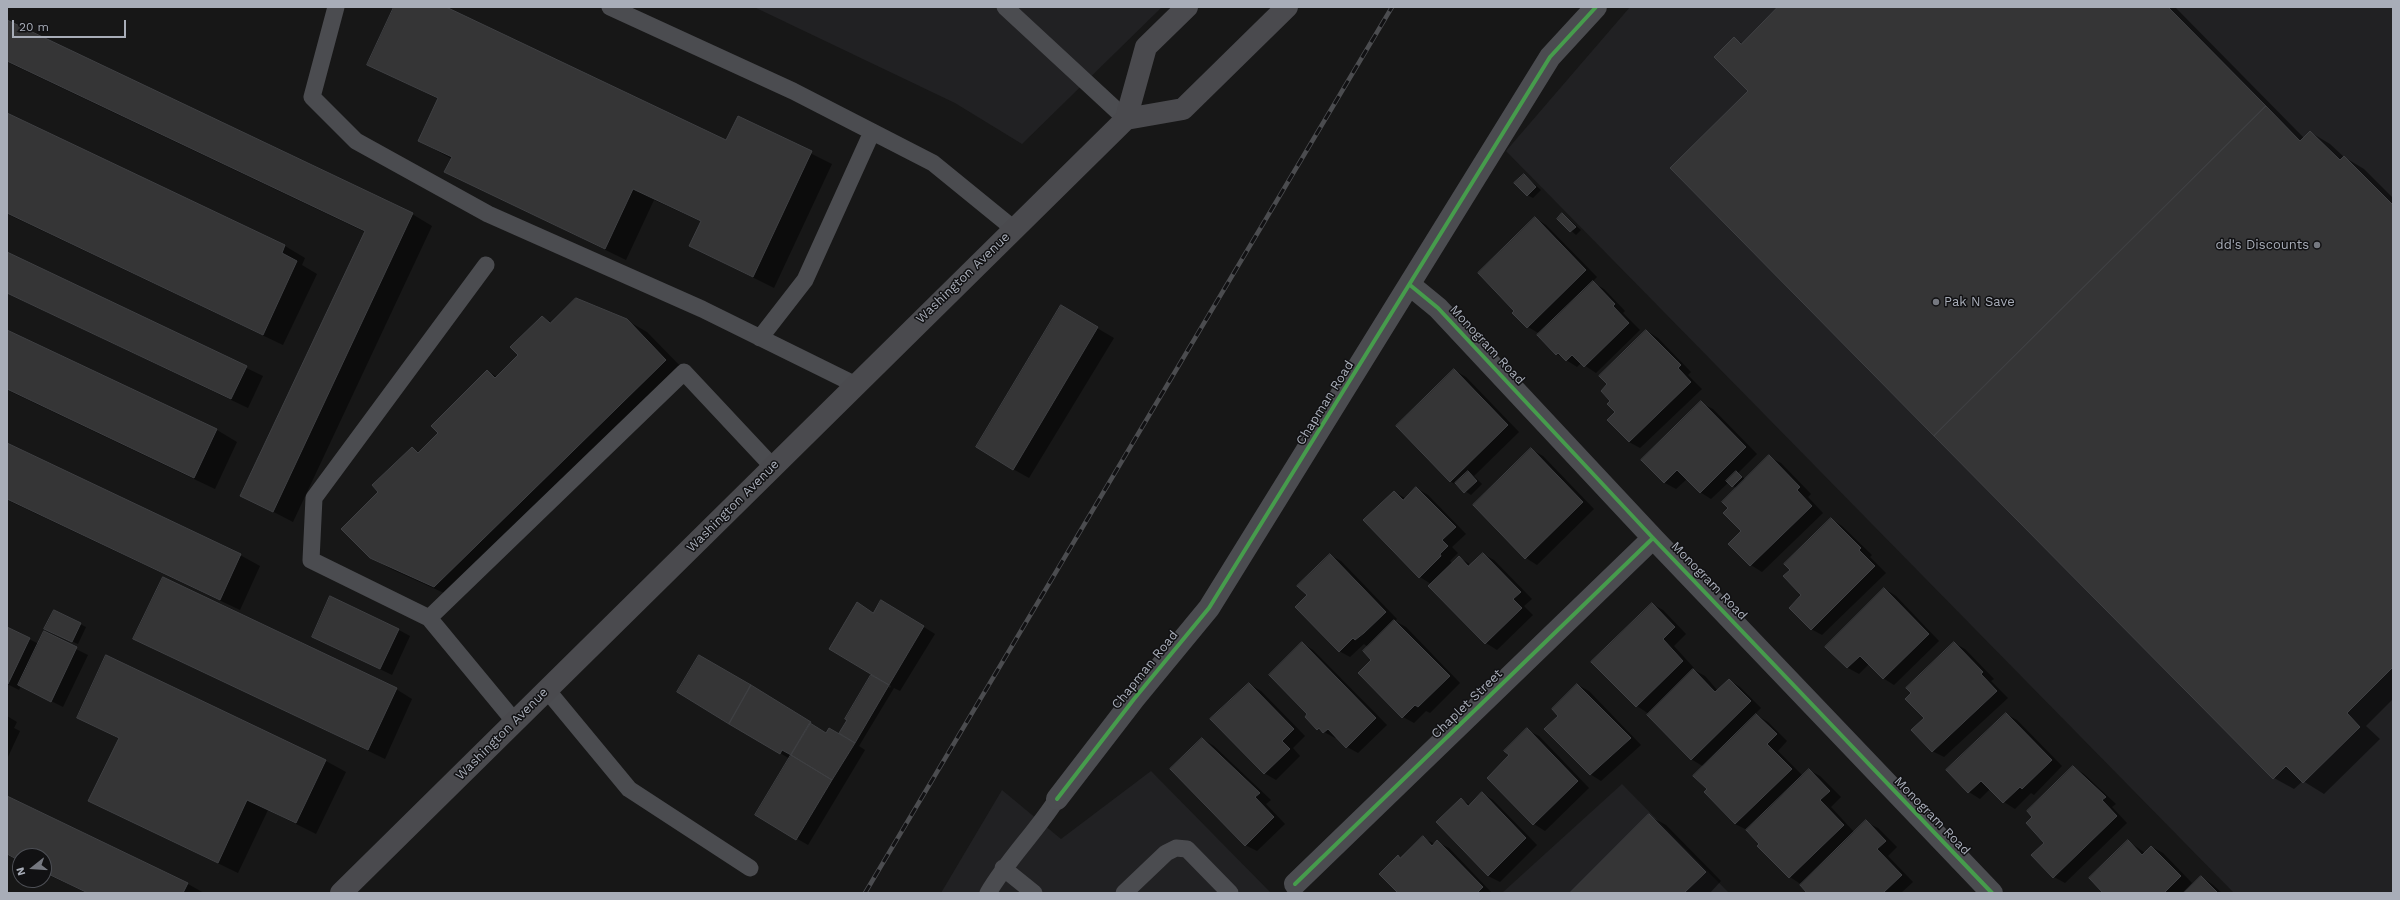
<!DOCTYPE html>
<html>
<head>
<meta charset="utf-8">
<style>
  body { margin:0 }
  #map { position:relative; width:2400px; height:900px; overflow:hidden; background:#171717; font-family:"Work Sans",sans-serif }
  canvas { display:block }
  .frame { position:absolute; inset:0; border:8px solid #a8adb8; pointer-events:none }
  .north { position:absolute; left:12px; top:848px; width:40px; height:40px; box-sizing:border-box; background:#111113; border:1px solid #4d4f55; border-radius:50%; rotate:253deg; font-size:11px; font-weight:700; line-height:16px; text-align:center; color:#a8adb8 }
  .north::after { content:''; display:block; margin:auto; width:14px; height:18px; background:#757880; clip-path:polygon(50% 0,100% 100%,50% 72%,0 100%) }
  .scale { position:absolute; left:12px; top:20px; width:114px; height:18px; box-sizing:border-box; border:2px solid #a8adb8; border-top:0; padding-left:5px; font-size:12px; line-height:14px; white-space:nowrap; color:#a8adb8; -webkit-text-stroke:3px #111113; paint-order:stroke }
</style>
</head>
<body>
<div id="map">
<canvas width="2400" height="900"></canvas>
<div class="frame"></div>
<div class="north">N</div>
<div class="scale">20 m</div>
</div>
<script>
const g = document.querySelector('canvas').getContext('2d');
g.lineJoin = 'round';
function fillPath(path, color) { g.fillStyle = color; g.fill(path, 'evenodd'); }
function trace(path, color, width, dash) { g.strokeStyle = color; g.lineWidth = width; g.lineCap = dash ? 'butt' : 'round'; g.setLineDash(dash || []); g.stroke(path); }
function write(font, color, halo, rows, align = 'center') {
  g.font = font + ' "Work Sans",sans-serif'; g.lineWidth = 3; g.setLineDash([]); g.textBaseline = 'middle'; g.strokeStyle = halo; g.fillStyle = color; for (const [text, x, y, turn = 0] of rows) {
    g.save(); g.translate(x, y); g.rotate((+turn || 0) * Math.PI / 180); g.textAlign = isNaN(turn) ? turn : align; if (halo) g.strokeText(text, 0, 0); g.fillText(text, 0, 0); g.restore();
  }
}
const built = new Path2D(`
  M754 7H1162L1022 144 955 103Z
  M1630 7H2393V893H2234L1506 151Z
  M1151 771 1271 893H941L1002 790 1061 839Z
  M1622 784 1729 893H1502Z`);
const shadow = new Path2D(`
  M395 7H444L727 141 738 117 832 164 774 288 690 246 702 222 654 200 626 260 446 172 452 159 419 141 438 99 368 64Z
  M1780 7H2175L2304 138 2310 132 2330 144 2344 157 2364 169 2393 198V699L2366 726 2380 739 2324 794 2303 781 2294 789 2274 778 1749 91 1734 38 1743 44Z
  M7 21 412 214 432 226 293 522 241 495 365 232 7 62Z
  M7 114 285 246 305 258 302 265 317 274 283 345 7 214Z
  M1524 175 1541 190 1533 198 1527 195Z
  M1563 214 1581 230 1576 235 1558 219Z
  M1535 218 1546 225 1597 277 1592 282 1604 289 1625 311 1623 313 1640 330 1596 373 1581 363 1577 367 1557 354 1540 334 1528 327 1516 311Z
  M7 253 263 376 248 408 7 293Z
  M1061 307 1114 338 1029 478 1013 469Z
  M543 317 552 323 626 320 647 332 686 372 455 598 391 569 370 557 380 492 412 448 420 453 440 433 487 371 497 377 519 356Z
  M7 331 217 430 237 442 215 489 7 390Z
  M1647 331 1658 338 1691 372 1688 375 1702 389 1640 448 1629 442 1611 401Z
  M1454 370 1466 377 1519 432 1474 476 1482 484 1471 495 1450 481Z
  M1701 403 1713 409 1757 454 1738 473 1746 480 1769 457 1781 463 1811 494 1808 497 1823 513 1762 572 1751 565 1730 544 1742 531 1729 508 1737 489 1729 482 1711 499 1700 492 1687 479 1676 489 1665 483 1643 460Z
  M7 444 240 555 260 566 240 610 7 500Z
  M1532 450 1543 456 1594 509 1537 565 1526 558 1475 505Z
  M1416 488 1428 495 1466 534 1452 547 1458 553 1450 561 1453 564 1459 557 1471 565 1483 554 1494 560 1532 599 1524 606 1533 615 1497 650 1486 643 1431 584 1420 577 1365 520 1394 492 1405 498Z
  M1831 519 1842 526 1872 555 1870 557 1886 573 1822 635 1811 629 1803 595 1791 570Z
  M1330 555 1341 561 1397 619 1395 621 1406 627 1460 683 1430 713 1426 711 1414 723 1403 717 1373 660 1368 647 1364 644 1350 657 1339 651 1308 595Z
  M1885 589 1896 596 1939 641 1894 685 1883 678 1869 664 1859 674 1848 668 1827 647Z
  M1652 604 1663 610 1686 634 1674 646 1694 668 1692 669 1705 676 1718 691 1729 680 1740 687 1761 708 1755 714 1768 722 1787 741 1778 751 1803 776 1809 770 1820 776 1841 797 1831 807 1855 833 1866 822 1878 828 1897 847 1888 856 1913 882 1901 893H1809L1802 885 1790 877 1747 830 1735 824 1705 792 1708 789 1704 767 1691 759 1649 714 1637 706 1593 662Z
  M892 607 935 634 900 691 894 688 859 746 865 750 808 845 756 815 790 759 678 692 845 738 871 676 890 688 891 686 830 649 873 614Z
  M54 611 86 627 78 644 51 632Z
  M7 628 39 644 44 633 88 655 63 707 21 686 19 690 7 684Z
  M399 630 410 636 392 675 313 636Z
  M135 638 396 689 412 699 385 759Z
  M1302 643 1313 650 1387 725 1358 753 1347 747 1337 737 1335 738 1324 732 1309 714Z
  M1954 643 1965 649 1994 679 1991 681 2008 698 1944 757 1932 751 1925 718Z
  M1249 684 1261 691 1305 736 1293 748 1300 756 1276 780 1264 773Z
  M1578 685 1589 691 1641 745 1601 781 1590 774Z
  M2006 714 2017 720 2062 766 2034 795 2031 793 2015 809 2004 802 1990 789 1980 799 1969 792Z
  M7 716 17 722 14 728 20 731 7 759Z
  M78 717 326 761 346 772 316 834 268 810 238 873 90 801 119 739Z
  M1527 730 1539 736 1589 788 1545 831 1534 824 1488 778 1510 755Z
  M1203 739 1214 746 1271 800 1266 804 1285 824 1257 851 1245 845Z
  M2073 767 2084 774 2116 804 2112 807 2127 823 2065 883 2054 877 2046 843Z
  M1482 793 1493 800 1537 845 1500 882 1488 876 1461 799 1470 805Z
  M7 797 188 884 204 893H87L44 873V856H20V861L7 855Z
  M1649 816 1666 825 1721 881 1710 893H1571Z
  M1423 838 1435 844 1437 842 1449 848 1492 893H1399L1398 857 1402 859Z
  M2128 841 2145 853 2152 847 2163 853 2192 883 2182 893H2104Z
  M2201 877 2212 884 2222 893H2185Z`);
const building = new Path2D(`
  M394 7H446L726 140 738 116 812 151 753 277 689 246 701 221 633 189 605 249 444 172 452 157 418 141 438 98 367 65Z
  M1778 7H2168L2266 106 1934 436 1670 168 1748 91 1714 57 1734 37 1741 44Z
  M7 20 413 213 273 512 240 496 365 231 7 61Z
  M2266 106 2300 141 2310 131 2340 160 2344 156 2393 205V667L2347 713 2360 727 2303 783 2286 766 2273 779 1934 436Z
  M7 113 285 245 282 253 297 261 263 335 7 213Z
  M1524 174 1536 187 1527 196 1514 183Z
  M1562 213 1576 227 1570 232 1557 219Z
  M1535 217 1586 270 1527 328 1512 313 1514 311 1478 273Z
  M7 252 247 366 231 399 7 293Z
  M1593 281 1615 304 1613 306 1629 323 1584 367 1572 355 1566 361 1558 353 1556 355 1537 335Z
  M576 298 627 319 666 360 434 587 370 558 341 529 378 492 372 485 412 447 418 453 438 433 431 426 487 370 495 378 518 355 510 347 542 316 550 323Z
  M1061 305 1098 327 1013 470 976 447Z
  M7 330 217 429 194 478 7 389Z
  M1646 330 1681 365 1678 368 1691 382 1629 442 1607 420 1615 412 1607 404 1610 401 1601 391 1607 384 1599 376Z
  M1454 369 1508 425 1450 482 1396 426Z
  M1701 401 1746 447 1700 493 1677 470 1664 483 1641 460Z
  M7 443 241 554 220 600 7 499Z
  M1531 448 1583 502 1525 559 1473 505Z
  M1769 455 1800 487 1797 490 1812 506 1750 566 1728 544 1741 531 1723 513 1728 508 1722 502Z
  M1468 471 1477 481 1464 493 1455 483Z
  M1736 471 1742 477 1732 487 1726 481Z
  M1416 487 1456 527 1442 540 1448 546 1440 554 1441 556 1419 578 1363 520 1394 491 1403 500Z
  M1831 518 1861 548 1859 550 1875 566 1811 630 1789 608 1801 595 1783 576 1790 570 1784 564Z
  M1483 553 1521 592 1513 599 1522 608 1485 644 1428 586 1459 556 1468 566Z
  M1330 554 1386 612 1364 633 1355 640 1353 638 1339 652 1295 607 1307 595 1297 586Z
  M163 577 397 688 368 750 133 639Z
  M1884 588 1929 634 1883 679 1860 656 1847 668 1825 647Z
  M330 596 399 629 380 669 312 637Z
  M881 600 924 626 889 685 829 649 857 602 873 613Z
  M1652 603 1675 627 1663 639 1683 661 1636 707 1591 662Z
  M54 610 81 623 72 642 44 629Z
  M1394 620 1450 676 1418 707 1415 705 1402 718 1358 673 1371 660 1363 651Z
  M7 627 30 638 8 684H7Z
  M44 631 77 647 51 702 18 685Z
  M1302 642 1376 718 1346 748 1328 729 1323 733 1319 728 1317 730 1305 717 1307 714 1269 675Z
  M1954 642 1983 672 1981 674 1997 691 1932 752 1911 730 1924 718 1905 699 1911 693 1906 688Z
  M106 655 326 760 296 823 247 800 218 863 88 801 119 738 77 718Z
  M699 655 751 685 729 724 677 692Z
  M1693 669 1715 692 1729 679 1751 701 1691 760 1647 715Z
  M871 675 889 685 855 743 839 733 847 720 845 719Z
  M1249 683 1294 729 1282 741 1290 749 1264 774 1210 719Z
  M1577 684 1631 738 1590 775 1544 729 1558 716 1552 709Z
  M751 685 811 722 791 755 782 750 780 754 729 724Z
  M2006 713 2052 760 2022 789 2020 787 2003 803 1981 781 1968 793 1946 770Z
  M1756 714 1777 734 1767 744 1792 769 1735 824 1704 792 1707 789 1693 776Z
  M810 723 826 733 829 728 855 743 832 780 791 755Z
  M1527 728 1578 781 1533 825 1487 778 1509 755 1504 751Z
  M1202 738 1260 793 1255 797 1274 817 1245 846 1170 769Z
  M791 755 832 780 796 840 755 815Z
  M2073 766 2106 797 2102 800 2117 816 2053 878 2031 855 2044 843 2026 823 2032 817 2027 811Z
  M1809 769 1830 791 1820 800 1844 825 1789 878 1757 846 1759 844 1746 830Z
  M1482 792 1526 838 1488 876 1436 822 1461 798 1468 806Z
  M7 796 188 883 183 893H88L44 872V856H20V861L7 854Z
  M1649 814 1706 872 1684 893H1570Z
  M1866 820 1886 841 1877 849 1902 875 1883 893H1807L1800 885Z
  M1423 836 1432 846 1437 840 1483 887 1477 893H1398L1379 874 1398 855 1400 858Z
  M2128 840 2142 855 2151 846 2181 876 2164 893H2103L2089 878Z
  M2201 876 2218 893H2184Z`);
const lane = new Path2D(`
  M336 7 312 97 356 141 488 214 702 309 856 385
  M610 7 793 91 933 163 1014 229
  M1005 7 1126 119
  M486 265 314 498 311 560 429 618 515 722
  M760 338 805 280 872 132
  M429 618 684 372 773 467
  M547 690 629 789 750 868
  M1003 868 1034 893
  M988 893C1008 859 1036 832 1057 799
  M1124 893 1166 853 1176 848 1187 849 1230 893`);
const street = new Path2D(`
  M1410 285 1438 308 1653 538 1992 893
  M1057 799 1134 699 1209 608 1550 57 1596 7
  M1295 884 1653 538`);
const secondary = new Path2D(`
  M1126 119 1183 109 1287 7
  M341 893 1126 119 1146 47 1187 7`);
const rail = new Path2D(`
  M865 893 1392 7`);
const cycleway = new Path2D(`
  M1410 285 1438 308 1653 538 1992 893
  M1057 799 1134 699 1209 608 1550 57 1596 7
  M1295 884 1653 538`);
const markers = [
  [2317,245,4,"#757880"],
  [1936,302,4,"#757880"]
];
const poiNames = [
  ["dd's Discounts",2309,245],
  ["Pak N Save",1944,302,"left"]
];
const streetNames = [
  ["Washington Avenue",963,278,-44],
  ["Monogram Road",1487,345,47],
  ["Chapman Road",1325,403,-58],
  ["Washington Avenue",733,506,-45],
  ["Monogram Road",1709,581,46],
  ["Chapman Road",1145,670,-51],
  ["Chaplet Street",1467,704,-44],
  ["Washington Avenue",502,734,-45],
  ["Monogram Road",1932,816,46]
];
fillPath(built, '#212123');
fillPath(shadow, '#0007');
fillPath(building, '#353536');
trace(building, '#3f4043', 1);
trace(lane, '#4b4c50', 17);
trace(street, '#4b4c50', 22);
trace(secondary, '#4a4a4e', 22);
trace(rail, '#4b4c4f', 4.5);
trace(rail, '#111113', 3, [9]);
trace(cycleway, '#469c4c', 4);
for (const [x, y, r, color] of markers) { const dot = new Path2D(); dot.arc(x, y, r, 0, 2 * Math.PI); g.fillStyle = color; g.fill(dot); trace(dot, '#111113', 1.5); }
write('13px', '#a8adb8', '#111113', poiNames, 'right');
write('13px', '#a8adb8', '#111113', streetNames);
</script>
</body>
</html>
